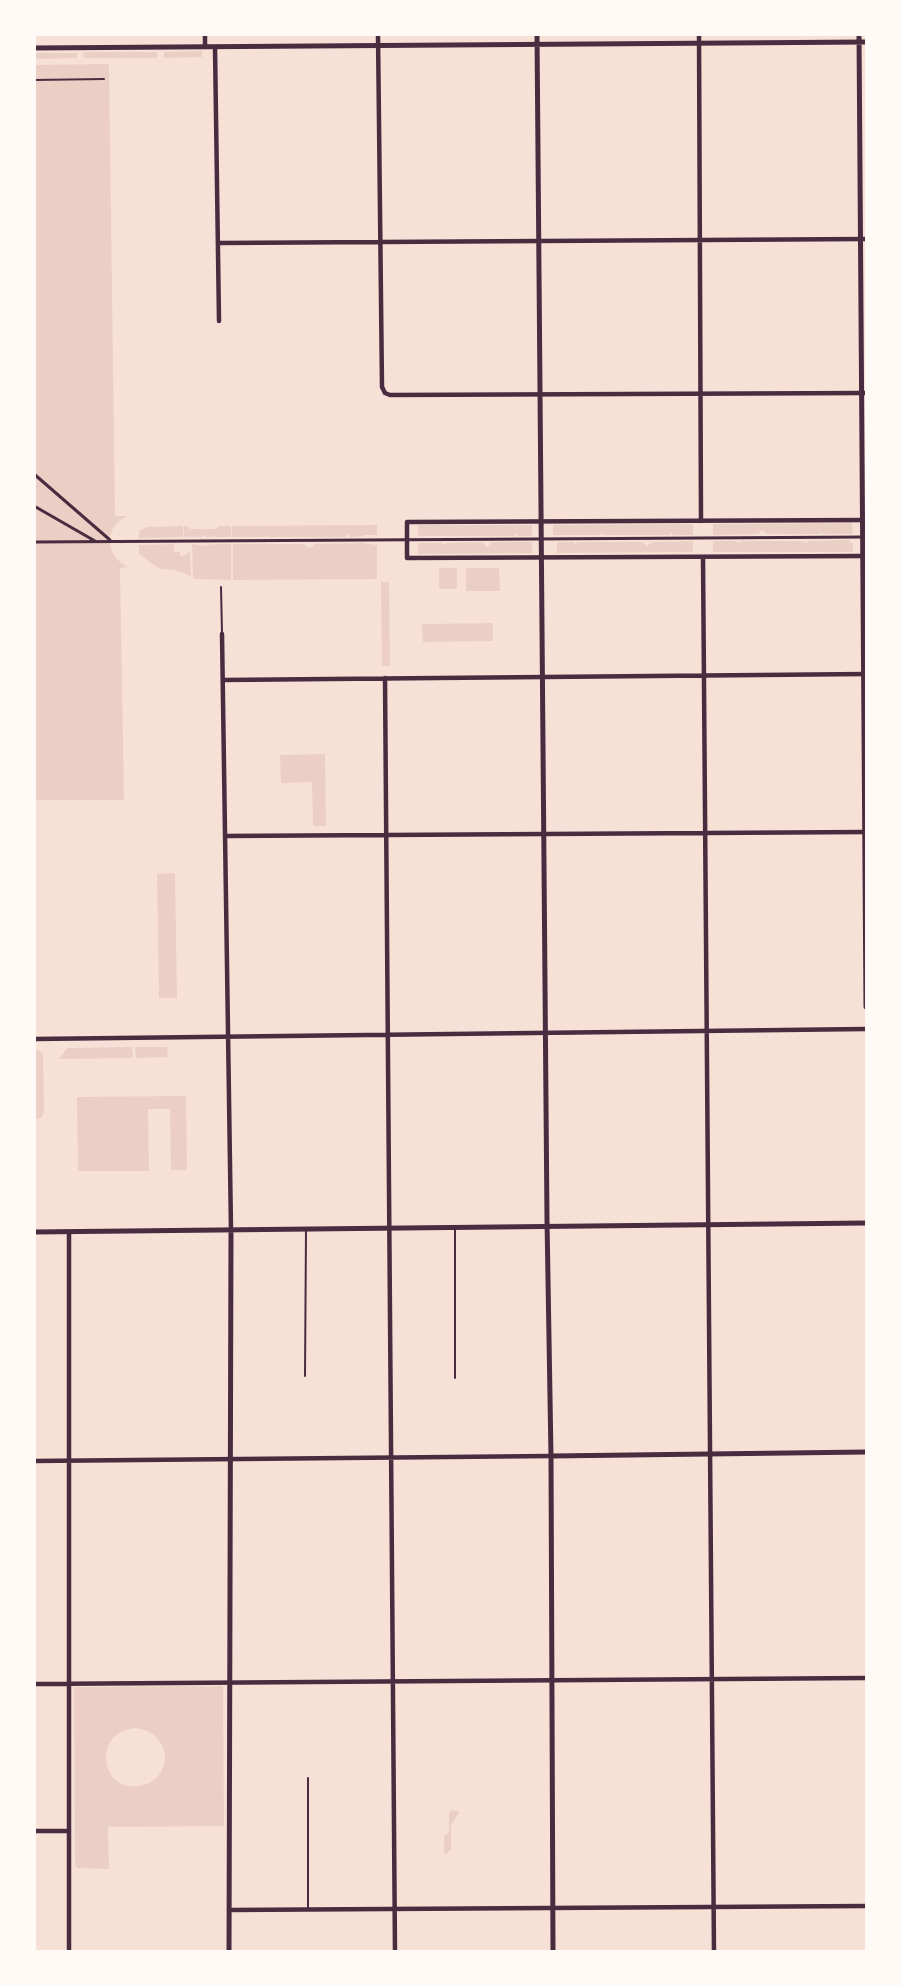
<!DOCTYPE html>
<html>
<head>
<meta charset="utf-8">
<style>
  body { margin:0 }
  #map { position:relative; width:901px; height:1986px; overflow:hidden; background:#f7e1d7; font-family:"Sofia Sans Condensed",sans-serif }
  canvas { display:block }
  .frame { position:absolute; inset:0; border:36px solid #fffaf5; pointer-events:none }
</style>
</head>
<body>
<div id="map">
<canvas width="901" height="1986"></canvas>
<div class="frame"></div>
</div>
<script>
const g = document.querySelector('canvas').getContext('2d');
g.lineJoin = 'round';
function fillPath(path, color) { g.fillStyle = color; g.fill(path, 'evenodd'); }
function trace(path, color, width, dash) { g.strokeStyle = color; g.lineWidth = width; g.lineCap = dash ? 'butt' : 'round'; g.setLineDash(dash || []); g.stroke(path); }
const green = new Path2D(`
  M202 51V57L164 58V52Z
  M83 52H157V58H84Z
  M34 53H77V58L35 59Z
  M109 64 115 516H128C103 525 105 558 129 567L120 568 124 800H35V65Z
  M852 523 853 534H824L821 532 819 534H767L762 530 758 534 713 535V524Z
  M693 524V535H673L671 532 669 535H604L602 533 600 535H553V525Z
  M377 525V535H364V536L350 537 347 534 345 537H269L267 535 265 537H232V526Z
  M418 525H532V536H518L516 533 514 536H418Z
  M183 526V537L139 538V531L147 527Z
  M184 526H188L190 529H217L219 526H231V537H215L213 535 212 537H206L205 535 202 537H184Z
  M849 540 850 543H853V552H713V541H736L739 543 741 541H803L806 543 808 541Z
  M693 541V552L557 553V542H573L575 544 578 542H643L647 546 653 542Z
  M482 542 487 547 492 542H532V553L418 554V543H442L444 545 446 543Z
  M363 543 377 545V579L233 580V544H304L308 548 312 547 314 544Z
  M174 544V552H180V556L187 555 188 552H190L191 576 175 570 160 569 139 554V545Z
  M192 544 204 546 212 544 214 546 215 544H231V580L195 579 193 577Z
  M439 568H457V589H439Z
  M466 568H499L500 591H466Z
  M381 582H389L390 666H382Z
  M493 623V641L423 642 422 624Z
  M325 754 326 826H313L312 782 281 783 280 755Z
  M175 873 177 998H159L157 874Z
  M132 1047 133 1058 59 1059 67 1048Z
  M135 1047H167L168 1057 136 1058Z
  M35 1050 40 1051 43 1055 44 1110 42 1117 35 1120Z
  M186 1096 187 1170H171L170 1109H148L149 1171H78L77 1097Z
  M223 1686 224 1826 108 1827 109 1869 77 1868 75 1865 74 1687ZM136 1728C159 1730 174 1755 159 1775 154 1781 147 1785 139 1786 100 1792 92 1731 136 1728Z
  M452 1810 457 1811 459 1813 451 1825V1849L446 1854 444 1852V1836L449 1832V1812Z`);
const service = new Path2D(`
  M34 80 104 79
  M221 587 222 633
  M305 1376 306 1230
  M455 1378V1228
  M308 1778V1909`);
const pedestrian = new Path2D(`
  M34 474 110 540
  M34 506 95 541
  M34 542 866 537`);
const minor = new Path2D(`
  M205 34V47
  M378 34 382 387 385 393 390 395 866 393
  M699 34 701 521
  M215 47 219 321
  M218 243 866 239
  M866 520 407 522V558L866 556
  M703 557 714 1952
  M222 634 231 1230
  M385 678 395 1952
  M223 680 866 674
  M225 836 866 832
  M34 1039 866 1029
  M34 1461 551 1456
  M34 1684 866 1678
  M34 1831H69
  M229 1910 866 1906
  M69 1952V1232`);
const tertiary = new Path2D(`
  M537 34 547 1220 551 1456 553 1952
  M859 34 866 1007
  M34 48 866 42
  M34 1232 866 1223
  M551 1456 866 1452
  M229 1952 231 1230`);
fillPath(green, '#ebcfc5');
trace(service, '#4a2c40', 2);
trace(pedestrian, '#4a2c40', 3);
trace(minor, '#4a2c40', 4.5);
trace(tertiary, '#4a2c40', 5);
</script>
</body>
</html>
